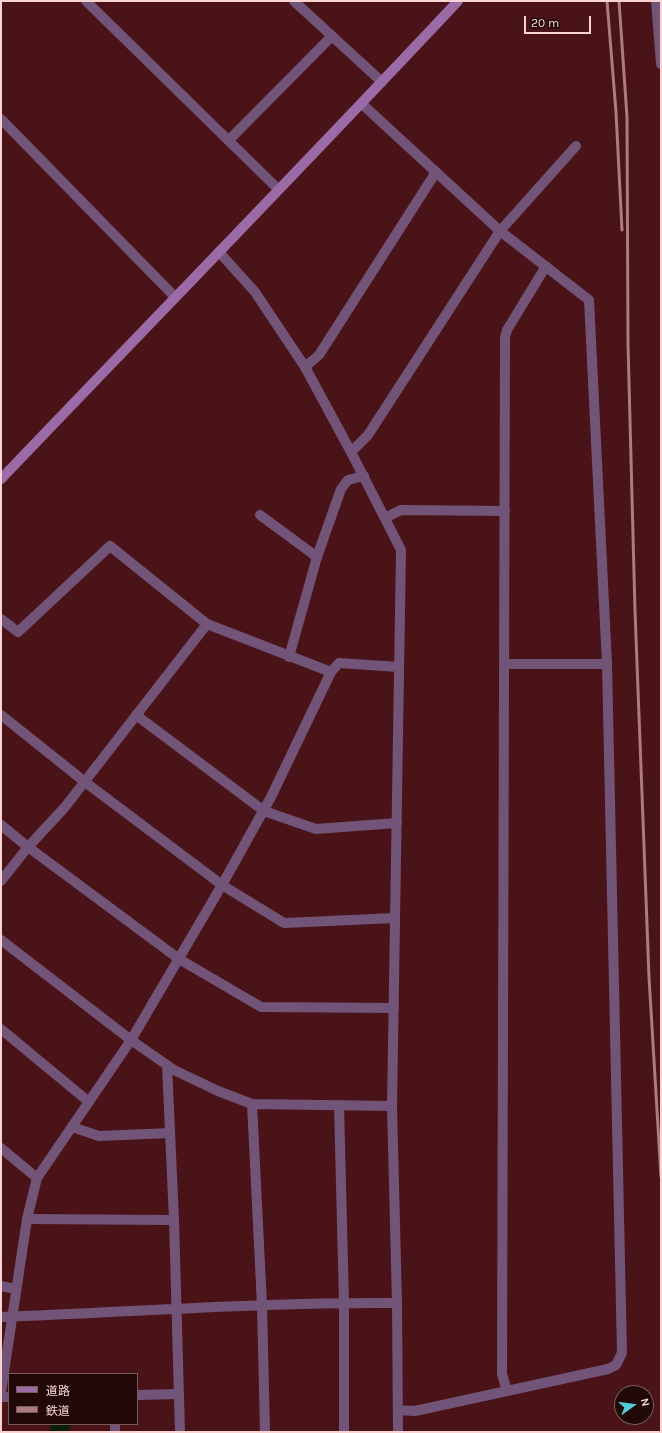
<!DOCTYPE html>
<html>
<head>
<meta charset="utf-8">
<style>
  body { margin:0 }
  #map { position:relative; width:662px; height:1433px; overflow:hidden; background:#4a1318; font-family:Karla,"Noto Sans JP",sans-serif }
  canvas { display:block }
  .frame { position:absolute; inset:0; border:2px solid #f9d4d3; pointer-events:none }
  .legend { position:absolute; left:8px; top:1373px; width:130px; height:52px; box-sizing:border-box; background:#21090a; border:1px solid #775a5a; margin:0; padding:5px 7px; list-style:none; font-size:12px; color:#f9d4d3 }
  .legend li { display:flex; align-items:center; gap:8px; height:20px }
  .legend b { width:20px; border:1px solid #775a5a }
  .north { position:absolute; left:614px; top:1385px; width:40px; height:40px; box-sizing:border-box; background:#21090a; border:1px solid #775a5a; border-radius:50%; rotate:76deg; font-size:11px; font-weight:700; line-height:16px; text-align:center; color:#f9d4d3 }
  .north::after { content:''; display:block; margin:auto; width:14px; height:18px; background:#51ccd2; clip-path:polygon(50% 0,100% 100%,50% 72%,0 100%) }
  .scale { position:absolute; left:524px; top:16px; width:67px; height:18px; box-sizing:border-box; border:2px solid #f9d4d3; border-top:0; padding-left:5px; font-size:12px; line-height:14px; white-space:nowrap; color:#f9d4d3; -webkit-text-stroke:3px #21090a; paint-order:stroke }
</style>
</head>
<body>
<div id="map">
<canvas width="662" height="1433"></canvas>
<div class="frame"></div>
<ul class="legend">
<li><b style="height:5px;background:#9b6ba7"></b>道路</li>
<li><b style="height:5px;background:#aa7d7e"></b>鉄道</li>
</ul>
<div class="north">N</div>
<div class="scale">20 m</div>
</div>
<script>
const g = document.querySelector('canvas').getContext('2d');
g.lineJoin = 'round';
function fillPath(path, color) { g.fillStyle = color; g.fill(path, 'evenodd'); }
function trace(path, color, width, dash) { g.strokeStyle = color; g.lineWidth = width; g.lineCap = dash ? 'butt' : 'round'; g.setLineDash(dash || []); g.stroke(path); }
const water = new Path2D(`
  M51 1424H71L69 1432H49Z`);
const lane = new Path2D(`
  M294 1 382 82
  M229 140 332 36
  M305 367 319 355 436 172
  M351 452 368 435 500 231 576 146
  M260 515 317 557
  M1 619 18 632 110 546 207 624
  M1 715 85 782 222 885 284 923 395 918
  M136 715 264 811 316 829 397 823
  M1 825 28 847 179 959 261 1007 394 1008
  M339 1105 344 1303V1432
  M72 1127 99 1136 170 1133
  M27 1219 174 1220
  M262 1305 265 1432
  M137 1395 179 1394
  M1 1397H9
  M115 1424V1429`);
const street = new Path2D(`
  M86 1 278 189
  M656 1 661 64
  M362 104 500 231 589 300 607 664 622 1353 616 1365 608 1369 415 1411 398 1410
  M1 119 175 297
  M219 252 255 292 305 367 351 452 401 550 392 1106 397 1303 398 1431
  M385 518 401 510 505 511
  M289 657 317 557 341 489 348 480 364 476
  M504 664H607
  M1 881 28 847 65 807 207 624 331 672
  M1 940 131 1040 174 1070 218 1091 252 1104 392 1106
  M1 1029 89 1102
  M167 1065 174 1220 180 1432
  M252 1104 262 1305
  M1 1148 37 1178
  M1 1286 16 1289
  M1 1317C133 1312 265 1302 397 1303
  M507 1391 502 1374 505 337 507 330 546 266
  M1 1392 27 1219 37 1178 131 1040 222 885 271 797 331 672 339 663 399 667`);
const secondary = new Path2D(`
  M1 479C153 320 307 162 458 1`);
const rail = new Path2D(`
  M607 1 616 112 622 230
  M619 1 627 117 628 344 635 611 649 977 661 1177`);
fillPath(water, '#082003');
trace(lane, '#725479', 10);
trace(street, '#725479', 10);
trace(secondary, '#9b6ba7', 10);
trace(rail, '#aa7d7e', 3);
</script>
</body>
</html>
